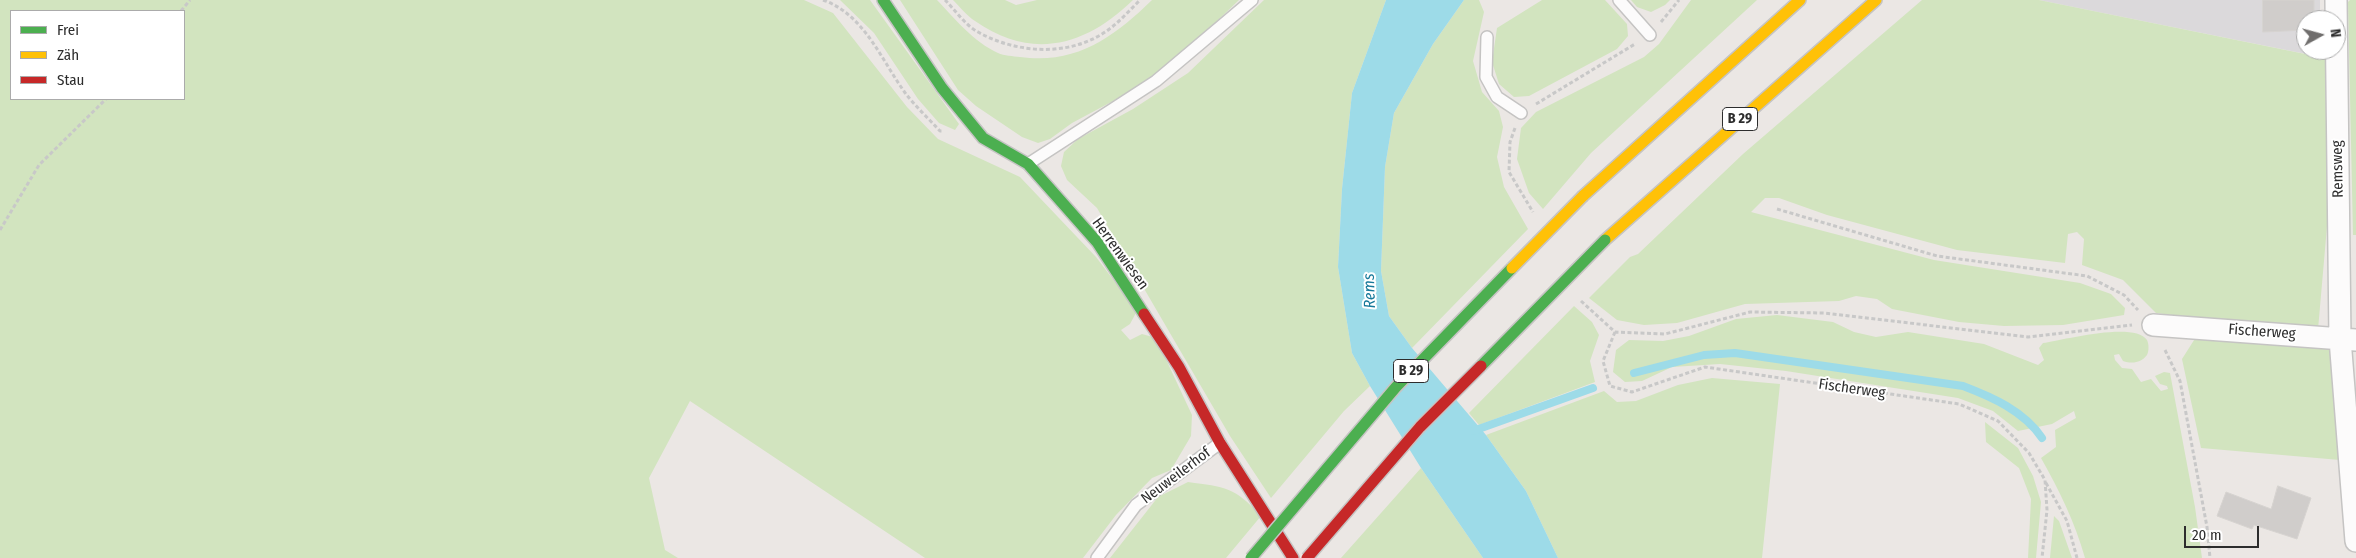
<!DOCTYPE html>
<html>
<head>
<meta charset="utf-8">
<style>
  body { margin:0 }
  #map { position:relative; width:2356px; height:558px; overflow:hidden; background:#ebe7e4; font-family:"Fira Sans Condensed",sans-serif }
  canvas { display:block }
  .legend { position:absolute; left:10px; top:10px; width:175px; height:90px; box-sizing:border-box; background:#fff; border:1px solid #ababab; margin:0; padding:6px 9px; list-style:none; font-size:15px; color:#2d2d2d }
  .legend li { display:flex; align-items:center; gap:10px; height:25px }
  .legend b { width:25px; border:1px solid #ababab }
  .north { position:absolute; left:2296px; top:10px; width:50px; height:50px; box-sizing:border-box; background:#fff; border:1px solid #ababab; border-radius:50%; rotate:83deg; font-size:14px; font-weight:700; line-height:20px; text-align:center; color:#2d2d2d }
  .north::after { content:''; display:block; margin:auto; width:18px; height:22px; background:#706e6d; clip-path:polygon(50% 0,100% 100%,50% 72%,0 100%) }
  .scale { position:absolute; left:2184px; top:526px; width:75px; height:22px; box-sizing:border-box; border:2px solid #2d2d2d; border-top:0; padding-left:6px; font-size:15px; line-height:18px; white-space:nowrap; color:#2d2d2d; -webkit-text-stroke:4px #fff; paint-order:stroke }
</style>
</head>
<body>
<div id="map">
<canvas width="2356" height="558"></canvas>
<ul class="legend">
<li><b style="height:6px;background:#4caf50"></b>Frei</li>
<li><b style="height:6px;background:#ffc107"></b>Zäh</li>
<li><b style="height:6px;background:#c62828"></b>Stau</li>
</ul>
<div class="north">N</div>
<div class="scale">20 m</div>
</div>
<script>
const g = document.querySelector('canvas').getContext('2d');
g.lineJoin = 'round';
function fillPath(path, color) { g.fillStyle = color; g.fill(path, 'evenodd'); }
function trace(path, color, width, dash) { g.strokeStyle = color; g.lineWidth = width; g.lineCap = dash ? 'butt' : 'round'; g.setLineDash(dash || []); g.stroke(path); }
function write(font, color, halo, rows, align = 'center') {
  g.font = font + ' "Fira Sans Condensed",sans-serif'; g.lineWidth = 4; g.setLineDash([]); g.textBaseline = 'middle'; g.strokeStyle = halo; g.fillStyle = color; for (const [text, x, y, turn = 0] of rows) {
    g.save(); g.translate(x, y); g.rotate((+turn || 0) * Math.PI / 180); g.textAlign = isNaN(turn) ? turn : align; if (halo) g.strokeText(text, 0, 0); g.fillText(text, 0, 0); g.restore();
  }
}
const industrial = new Path2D(`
  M2039 0H2320V20H2306V50H2321V57Z`);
const green = new Path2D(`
  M0 0H804L833 13 907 107 938 139 1020 177 1096 257 1137 311 1130 324 1121 330 1130 340 1142 334 1156 338 1192 415 1191 436 1171 470 1152 478 1116 515 1083 558H925L690 401 649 478 665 550 678 558H0ZM11 11H184V99H11Z
  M840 0H870L959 124 955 130 939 123 918 99 874 33Z
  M900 0H937C955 19 974 42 998 53 1004 56 1013 56 1020 57 1076 65 1114 37 1152 0H1239L1194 43 1143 85 1072 123 1050 139 1038 143 1022 137 976 106 958 90Z
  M953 0H1005L1016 5 1037 0H1133C1086 46 1032 61 975 21 967 16 960 7 953 0Z
  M1264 0H1386L1352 93 1342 189 1338 267 1352 353 1370 386 1344 411 1271 498 1230 436 1097 208 1067 180 1061 166 1064 152 1078 139 1133 109 1188 73Z
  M1464 0H1479L1484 12 1473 61 1482 92 1499 111 1503 127 1497 157 1504 187 1528 229 1412 348 1389 316 1381 271 1385 167 1394 113 1433 44Z
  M1542 0H1605L1627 24 1628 36 1617 49 1529 96 1514 97 1499 84 1492 62 1497 28Z
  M1631 0H1670L1665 5 1651 12 1637 7Z
  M1691 0H1757L1591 153 1543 209 1529 193 1517 159 1521 128 1536 112 1644 57 1659 44Z
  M1922 0H2039L2320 57 2321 50H2331L2328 215 2317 341 2331 342 2340 460 2201 448 2182 359 2196 337 2250 325 2156 313 2123 280 2082 265 2084 239 2077 232 2068 234 2065 263 1957 250 1827 215 1779 198H1765L1751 212 1934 260 2080 283 2111 294 2125 308 2124 315 2063 325 2004 326 1959 322 1892 309 1877 299 1856 296 1839 301 1745 304 1677 323 1644 325 1617 320 1589 298 1630 257 1638 254 1743 154Z
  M2350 0H2356V235H2353L2348 2Z
  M1574 306 1592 322 1599 335 1590 361 1595 382 1479 425 1469 413Z
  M1777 315 1833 322 1854 332 1876 337 1908 332 1984 344 2038 365 2044 360 2039 348 2043 343C2063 340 2135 321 2147 340 2149 344 2149 351 2147 355 2141 363 2132 364 2123 361L2119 354 2114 355 2115 360 2122 368 2132 369 2141 382 2151 379 2161 391 2168 389 2167 386 2160 384 2155 376 2164 372 2170 373 2195 507 2202 558H2085C2075 522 2059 490 2041 458L2056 447 2055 430 2076 418 2074 411 2052 424 2018 431 1993 411 1958 398 1786 371 1720 364 1672 367 1642 381 1625 382 1613 372 1616 350 1629 340 1663 341 1689 336 1736 319Z
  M1712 378 1780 384 1762 558H1558L1526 491 1486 435 1604 391 1617 402 1636 401 1678 385Z
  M1985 422 2018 448 2033 476 2041 502 2036 558H2028L2031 499 2019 468 1986 442Z
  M1421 468 1483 558H1341Z
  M1188 482C1225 487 1235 487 1261 516L1226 558H1110L1158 497Z
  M2054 516 2059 521 2072 558H2050Z`);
const water = new Path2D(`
  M1386 0H1464L1433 44 1394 113 1385 167 1381 271 1389 316 1412 348 1486 435 1526 491 1558 558H1483L1421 468 1370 386 1352 353 1338 267 1342 189 1352 93Z`);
const stream = new Path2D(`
  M1634 373 1704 355 1735 353 1963 386C1992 397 2024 411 2042 438
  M1473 431 1593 388`);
const building = new Path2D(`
  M2263 0H2314V20H2306V30L2263 32Z
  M2278 486 2311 498 2297 539 2254 525 2252 529 2217 516 2226 492 2271 509Z`);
const path = new Path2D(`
  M823 0C865 15 881 60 906 94 916 107 929 119 940 131H943
  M945 0C955 10 966 26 978 32 1019 55 1075 57 1112 27 1122 19 1131 9 1140 0
  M181 11 190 0
  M1661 22 1679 0
  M1536 104 1635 44
  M1515 128 1510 142 1509 172 1533 212
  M1777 209 1937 256 2087 276 2124 295 2138 310
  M0 230 39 165 106 99
  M1581 301 1615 332 1665 334 1750 312 1824 313 2028 337 2132 325
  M1615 332 1603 361 1610 386 1632 392 1705 367 1959 404 1998 421 2029 453 2045 480 2047 510 2042 558
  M2165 350 2180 381 2207 527 2210 558
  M2046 483 2067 521 2077 558`);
const lane = new Path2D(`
  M1619 0 1650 35
  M1487 37 1486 77 1497 97 1521 113
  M1028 164 1156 81 1252 0
  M1097 558 1136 505 1220 443`);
const street = new Path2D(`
  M2336 0 2340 339 2356 541
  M2153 325 2356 340`);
const fast = new Path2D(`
  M883 0 942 88 983 138 1028 164 1097 242 1144 314`);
const slow = new Path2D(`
  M1583 196 1800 0
  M1605 240 1876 0`);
const jam = new Path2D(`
  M1144 314 1179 367 1220 443 1293 558`);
const fastBridge = new Path2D(`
  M1481 366 1605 240
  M1251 558 1396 387 1512 268`);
const slowBridge = new Path2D(`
  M1512 268 1583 196`);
const jamBridge = new Path2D(`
  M1307 558 1420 427 1481 366`);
const shields = [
  [1740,119,35],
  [1411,371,35]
];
const shieldNames = [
  ["B 29",1740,119],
  ["B 29",1411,371]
];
const streetNames = [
  ["Remsweg",2338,169,-91],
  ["Herrenwiesen",1120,254,54],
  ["Fischerweg",2262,332,4],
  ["Fischerweg",1852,389,8],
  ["Neuweilerhof",1176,476,-37]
];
const waterNames = [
  ["Rems",1370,291,-92]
];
fillPath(industrial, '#dbd9db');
fillPath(green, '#d2e4bf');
fillPath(water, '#9ddbe8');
trace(stream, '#9ddbe8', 8);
fillPath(building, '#d0cdcb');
trace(building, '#d6d3d0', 1);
trace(lane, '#c5c4c3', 14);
trace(street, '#c5c4c3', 24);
trace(fast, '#c5c4c3', 14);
trace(slow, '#c5c4c3', 14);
trace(jam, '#c5c4c3', 14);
trace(path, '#c8c8c8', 3, [4, 2.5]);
trace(lane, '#fcfbfb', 11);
trace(street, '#fcfbfb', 21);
trace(fast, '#4caf50', 11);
trace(slow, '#ffc107', 11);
trace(jam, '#c62828', 11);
trace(fastBridge, '#c6c4c3', 14, []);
trace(slowBridge, '#c6c4c3', 14, []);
trace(jamBridge, '#c6c4c3', 14, []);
trace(fastBridge, '#4caf50', 11);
trace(slowBridge, '#ffc107', 11);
trace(jamBridge, '#c62828', 11);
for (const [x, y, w] of shields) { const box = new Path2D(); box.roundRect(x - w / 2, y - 11.5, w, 23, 4); g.fillStyle = '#fff'; g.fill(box); trace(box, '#2d2d2d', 1); }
write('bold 14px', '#2d2d2d', null, shieldNames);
write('15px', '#2d2d2d', '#fff', streetNames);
write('italic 16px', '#167899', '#fff', waterNames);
</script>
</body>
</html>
